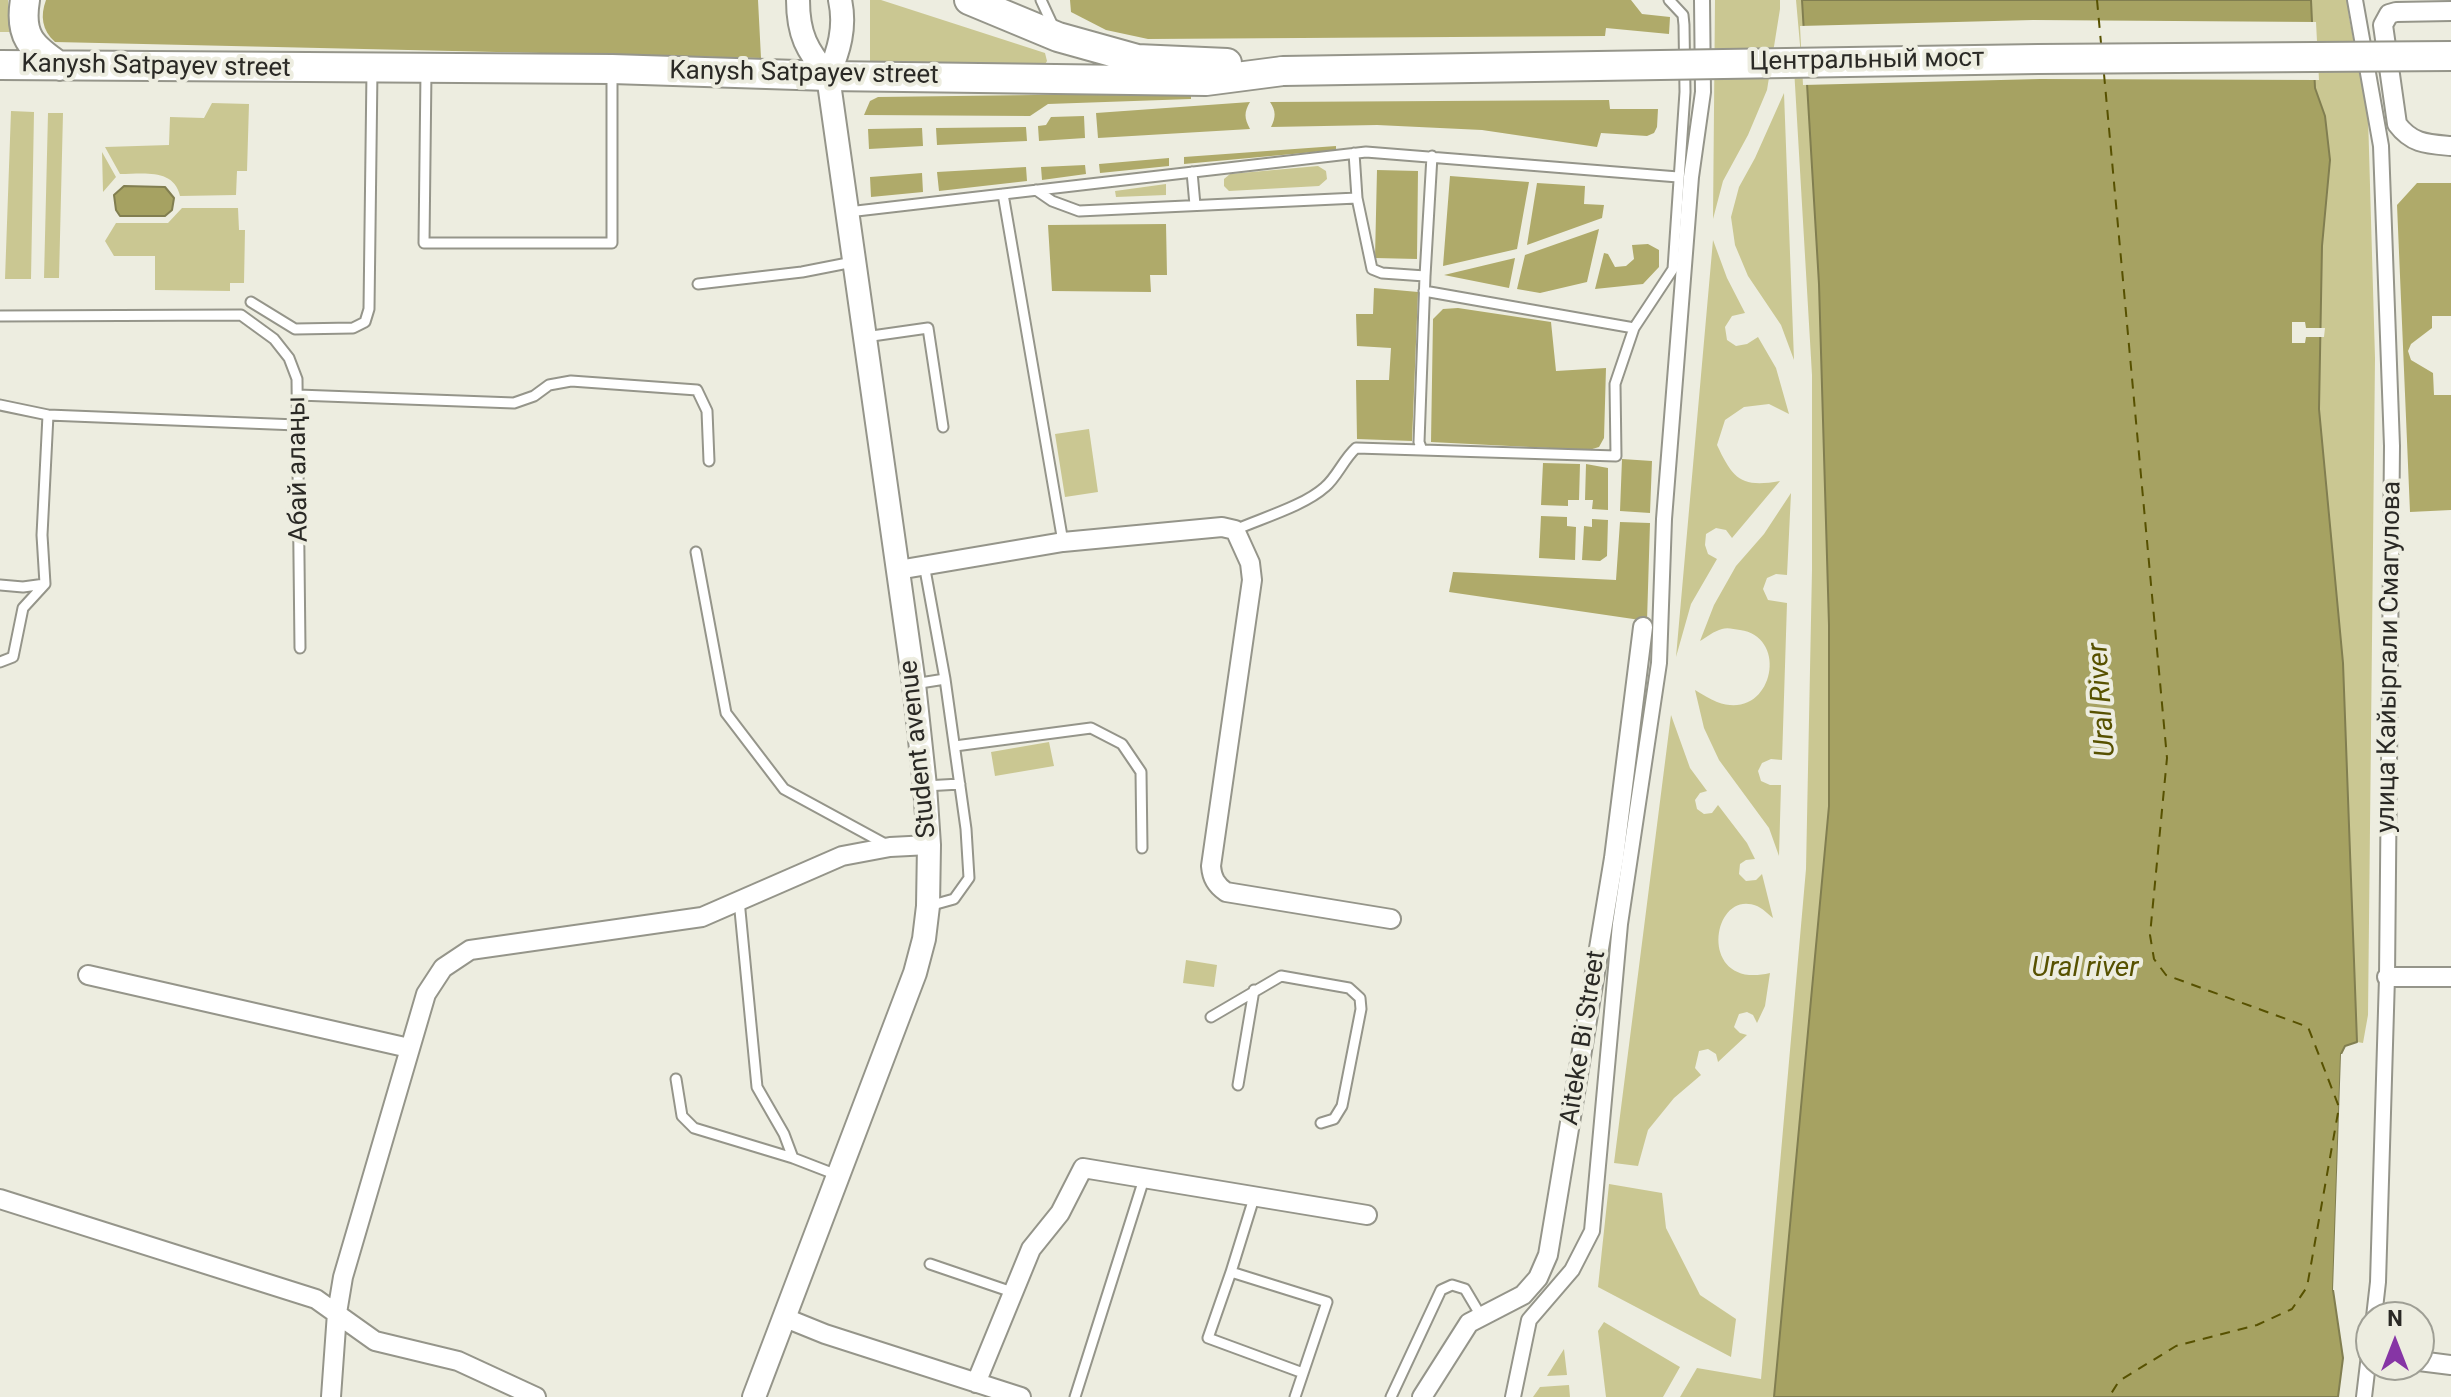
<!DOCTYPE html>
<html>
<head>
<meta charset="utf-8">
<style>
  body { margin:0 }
  #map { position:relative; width:2451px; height:1397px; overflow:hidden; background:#edede0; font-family:Roboto,sans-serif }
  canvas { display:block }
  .north { position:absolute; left:2355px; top:1301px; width:80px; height:80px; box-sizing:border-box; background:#edede0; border:2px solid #9f9f95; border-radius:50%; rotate:0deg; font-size:22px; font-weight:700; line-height:32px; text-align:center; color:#2a2925 }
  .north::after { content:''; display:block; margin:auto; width:28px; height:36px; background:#8635a5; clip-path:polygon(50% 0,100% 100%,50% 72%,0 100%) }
</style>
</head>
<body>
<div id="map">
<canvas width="2451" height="1397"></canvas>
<div class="north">N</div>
</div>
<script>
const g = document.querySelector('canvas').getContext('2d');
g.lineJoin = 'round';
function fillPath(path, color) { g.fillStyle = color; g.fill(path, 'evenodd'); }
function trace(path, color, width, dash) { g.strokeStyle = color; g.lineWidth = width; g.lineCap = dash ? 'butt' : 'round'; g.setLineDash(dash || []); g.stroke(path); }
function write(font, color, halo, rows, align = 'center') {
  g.font = font + ' Roboto,sans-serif'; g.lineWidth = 8; g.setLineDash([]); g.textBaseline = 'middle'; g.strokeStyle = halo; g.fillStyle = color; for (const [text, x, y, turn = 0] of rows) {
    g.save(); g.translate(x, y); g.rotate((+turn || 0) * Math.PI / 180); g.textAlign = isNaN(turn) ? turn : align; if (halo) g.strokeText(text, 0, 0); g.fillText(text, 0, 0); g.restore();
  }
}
const green = new Path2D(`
  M0 0H8L10 23 16 32H0Z
  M870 0H881L1045 53 1047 61 1044 66 870 63Z
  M1715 0H1780V9L1767 90 1748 135 1723 181 1713 219Z
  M1796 0H1802L1819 284 1829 625V806L1774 1397H1680L1697 1368 1761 1379 1806 869 1812 570V375L1794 68 1802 67Z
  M2311 0H2348L2349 17 2368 116 2375 358 2368 1015 2363 1043 2357 1042 2343 663 2319 409 2322 246 2330 160 2325 116 2315 88Z
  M1784 93 1794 360 1781 325 1748 276 1735 245 1731 217 1739 187 1755 158Z
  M212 103 249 104 247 171H237L236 195 180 196C174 168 143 174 120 174L105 147 169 145 170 117 204 118Z
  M11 111 34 112 31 279H5Z
  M48 113H63L59 278H44Z
  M102 152 116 177 103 192Z
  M1318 166 1326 171 1327 179 1319 186 1229 191 1224 186V179L1230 174Z
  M1166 184V195L1116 197 1115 191Z
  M182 208H238L239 230H245L244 283H230V291L155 290V256H114L105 241 116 223H168Z
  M1713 240 1727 278 1745 313 1732 316 1725 327 1727 340 1736 346 1747 344 1758 337 1776 368 1789 414 1769 404 1744 407 1725 420 1717 445C1733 479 1741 488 1780 481L1732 538 1726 530 1716 528 1706 534 1705 545 1708 554 1717 559 1691 604 1676 657Z
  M1089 429 1098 492 1065 497 1055 434Z
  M1791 493 1787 575 1776 574 1767 578 1763 589 1768 600 1787 603 1782 760 1771 759 1762 763 1758 771 1761 781 1770 785H1781L1779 856 1769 828 1719 760 1704 728 1695 690C1702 694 1710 699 1717 702 1772 723 1791 637 1740 630 1734 629 1727 627 1722 629 1714 631 1707 637 1700 641L1714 605 1736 566 1764 534Z
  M1671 715 1690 768 1707 791 1700 793 1695 800 1697 809 1704 814 1712 813 1718 805 1747 843 1755 859 1746 860 1740 864 1739 874 1746 881 1756 880 1762 874 1773 918C1768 914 1762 908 1757 906 1711 887 1696 991 1770 973L1765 1006 1757 1023 1753 1015 1747 1012 1739 1014 1734 1027 1740 1033 1747 1035 1718 1062 1716 1054 1708 1049 1699 1051 1695 1068 1701 1075 1674 1098 1648 1130 1638 1166 1614 1163Z
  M1049 742 1054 766 995 776 991 752Z
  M1186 960 1217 965 1214 987 1183 983Z
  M1609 1184 1662 1193 1666 1228 1700 1295 1736 1319 1731 1357 1598 1287Z
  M1604 1322 1680 1367 1663 1397H1606L1598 1331Z
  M1564 1349 1567 1375 1547 1376Z
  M1569 1385 1570 1397H1533L1540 1387Z`);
const forest = new Path2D(`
  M46 0H758L761 58 55 42C42 30 40 16 46 0Z
  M1070 0H1631L1642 14 1670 17 1669 34 1606 28 1605 36 1148 39 1106 30 1071 12Z
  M1191 93V99L1048 104 1030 116 864 115 870 101 878 97Z
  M1609 100 1610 109H1658L1657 127 1654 133 1647 136 1601 133 1597 147 1482 130 1377 125 1271 127C1276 117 1276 111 1270 102Z
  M1250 102C1244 112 1244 118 1250 129L1098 138 1096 113Z
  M1084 116 1085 138 1039 141 1038 126 1046 125 1051 117Z
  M1026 127 1027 141 937 145 936 128Z
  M922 128 923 146 869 149 868 129Z
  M1336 146V150L1184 164V157Z
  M1169 158V166L1100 173 1099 164Z
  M1085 165 1086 174 1042 180 1041 167Z
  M1026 167 1027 181 939 191 937 172Z
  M1377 170 1418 171 1417 259 1375 258Z
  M922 173 923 192 871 197 870 177Z
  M1450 176 1529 182 1517 249 1443 266Z
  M1537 183 1585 186 1584 204 1604 205 1602 218 1527 245Z
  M2417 183H2451V316H2432V328L2411 344 2408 351 2411 360 2433 373 2434 395H2451V510L2410 512 2397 205Z
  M1166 224 1167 275H1150L1151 292 1052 291 1048 225Z
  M1599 229 1587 282 1540 293 1517 289 1525 255Z
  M1648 244 1659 250V267L1643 284 1595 289 1604 253 1608 254 1615 267 1626 266 1634 259 1632 245Z
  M1515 258 1509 288 1444 275Z
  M1374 288 1418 292 1412 441 1357 439 1356 380H1389L1391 348 1357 346 1356 314H1373Z
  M1458 308 1551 322 1556 371 1606 368 1604 438 1599 447 1589 450 1431 442 1433 319 1443 309Z
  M1622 459 1652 461 1650 513 1620 511Z
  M1543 463 1580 464 1579 500H1568V506L1541 505Z
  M1586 464 1608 468V510L1592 509 1593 500H1585Z
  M1541 516 1567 517V526L1576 527 1575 560 1539 558Z
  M1592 519 1608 520 1607 556 1600 561 1582 560 1584 526 1592 527Z
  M1620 522 1650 523 1647 621 1449 592 1453 572 1616 580Z`);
const water = new Path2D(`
  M1802 0H2311L2315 88 2325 116 2330 160 2322 246 2319 409 2343 663 2357 1042 2345 1046 2341 1054 2333 1290 2343 1358 2338 1397H1774L1829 806V625L1819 284Z
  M124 186 165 187 174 198 172 210 165 216H120L116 210 114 195Z`);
const pier = new Path2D(`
  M2033 20 2316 22 2319 80 2040 79 1803 85 1800 26Z
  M2292 322H2305L2306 328H2325L2324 337H2306L2305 343H2292Z
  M2341 1054H2346L2337 1290H2333Z`);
const ferry = new Path2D(`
  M2097 0 2101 43
  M2104 74 2167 758 2150 935 2154 959 2166 975 2308 1027 2339 1107 2307 1287 2292 1309 2257 1325 2176 1346 2119 1381 2109 1397`);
const service = new Path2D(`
  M1041 0 1053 26
  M426 71 424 243H612V74
  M1354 153 1357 198
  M1192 172 1195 205
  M1036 190 1052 201 1079 211 1357 198 1372 269 1382 273 1425 276 1419 442 1422 450 1616 456 1615 384 1634 328 1673 269 1685 92 1684 25 1683 15 1669 0
  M1003 194 1063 542
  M848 212 1366 152 1678 177
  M1425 276 1432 156
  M698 284 802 272 853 262
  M1424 291 1634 328
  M251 302 295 329 353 328 365 322 369 309 372 70
  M0 316 241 315 274 339 289 358 297 379 300 648
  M865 337 928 328 943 427
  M298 395 514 403 534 396 549 385 571 381 697 390 707 411 709 461
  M0 405 48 415 297 425
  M1235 530C1262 518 1304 506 1325 487 1337 477 1343 460 1356 448L1422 450
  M696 552 726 713 784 789 887 845
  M924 564 945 679 966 829 969 878 954 899 929 906
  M0 585 23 587 45 584
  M0 662 13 657 23 608 45 584 42 535 48 415
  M914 684 945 679
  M955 746 1091 728 1122 744 1141 772 1142 848
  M925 786 960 784
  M739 900 757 1087 784 1134 793 1158
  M1211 1017 1281 976 1349 988 1360 998 1361 1009 1342 1106 1334 1119 1321 1123
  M676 1079 682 1116 694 1128 793 1158 837 1175
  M1238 1085 1254 990
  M930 1264 1012 1292
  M1231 1272 1254 1198
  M1075 1397 1144 1179
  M1295 1397 1327 1302 1231 1272 1208 1338 1303 1373
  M1391 1397 1441 1290 1452 1285 1465 1289 1481 1316`);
const pedestrian = new Path2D(`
  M2355 0 2381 146 2392 446 2387 977 2378 1282 2374 1317
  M1513 1397 1529 1320 1572 1270 1592 1231 1620 924 1659 663 1664 519 1691 177 1703 92 1702 0
  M2364 1397 2371 1338`);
const minor = new Path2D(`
  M2451 11 2396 12 2389 14 2383 25 2397 124C2412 144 2427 144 2451 146
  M898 570 1063 542 1222 527 1235 530 1250 563 1252 580 1211 866C1212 878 1216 885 1226 892L1391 919
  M88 975 409 1048
  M2387 977H2451
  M0 1199 316 1299 375 1341 458 1361 536 1397
  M783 1317 825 1334 1021 1397
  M2369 1354H2371
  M2419 1361 2451 1365
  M976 1383 1031 1249 1060 1213 1083 1168 1367 1215
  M331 1397 337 1313 343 1277 426 994 443 968 470 950 702 917 842 856 890 847 929 845
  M1422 1397 1469 1323 1523 1295 1538 1278 1548 1255 1614 858 1643 627`);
const tertiary = new Path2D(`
  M798 0C798 35 807 50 828 76 839 51 846 27 840 0
  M754 1397 915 973 924 939 928 906 929 845 925 786 914 684 828 76`);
const primary = new Path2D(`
  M25 0C19 36 31 47 59 66
  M969 0 1058 37 1137 59 1227 63
  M0 65 612 69 828 76 1206 81 1283 71`);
const primaryBridge = new Path2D(`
  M1283 71 2038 59 2451 56`);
const streetNames = [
  ["Центральный мост",1867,61,-1],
  ["Kanysh Satpayev street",156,67,1],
  ["Kanysh Satpayev street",804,74,1],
  ["Абай алаңы",299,469,-91],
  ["улица Кайыргали Смагулова",2390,657,-89],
  ["Student avenue",919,749,-96],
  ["Aiteke Bi Street",1584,1038,-81]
];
const waterNames = [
  ["Ural River",2103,700,-94],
  ["Ural river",2085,969]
];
fillPath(green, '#cac792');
fillPath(forest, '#afaa6a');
fillPath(water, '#a6a262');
trace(water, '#817e50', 2);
fillPath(pier, '#edede0');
trace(ferry, '#575100', 2, [10, 8]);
trace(service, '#95958a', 13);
trace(pedestrian, '#95958a', 18);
trace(minor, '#95958a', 22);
trace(tertiary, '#95958a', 26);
trace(primary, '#95958a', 32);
trace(service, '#fff', 9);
trace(pedestrian, '#fff', 14);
trace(minor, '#fff', 18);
trace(tertiary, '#fff', 22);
trace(primary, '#fff', 28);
trace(primaryBridge, '#95958a', 32, []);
trace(primaryBridge, '#fff', 28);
write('26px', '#2a2925', '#edede0', streetNames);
write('italic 28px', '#575100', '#edede0', waterNames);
</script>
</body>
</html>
